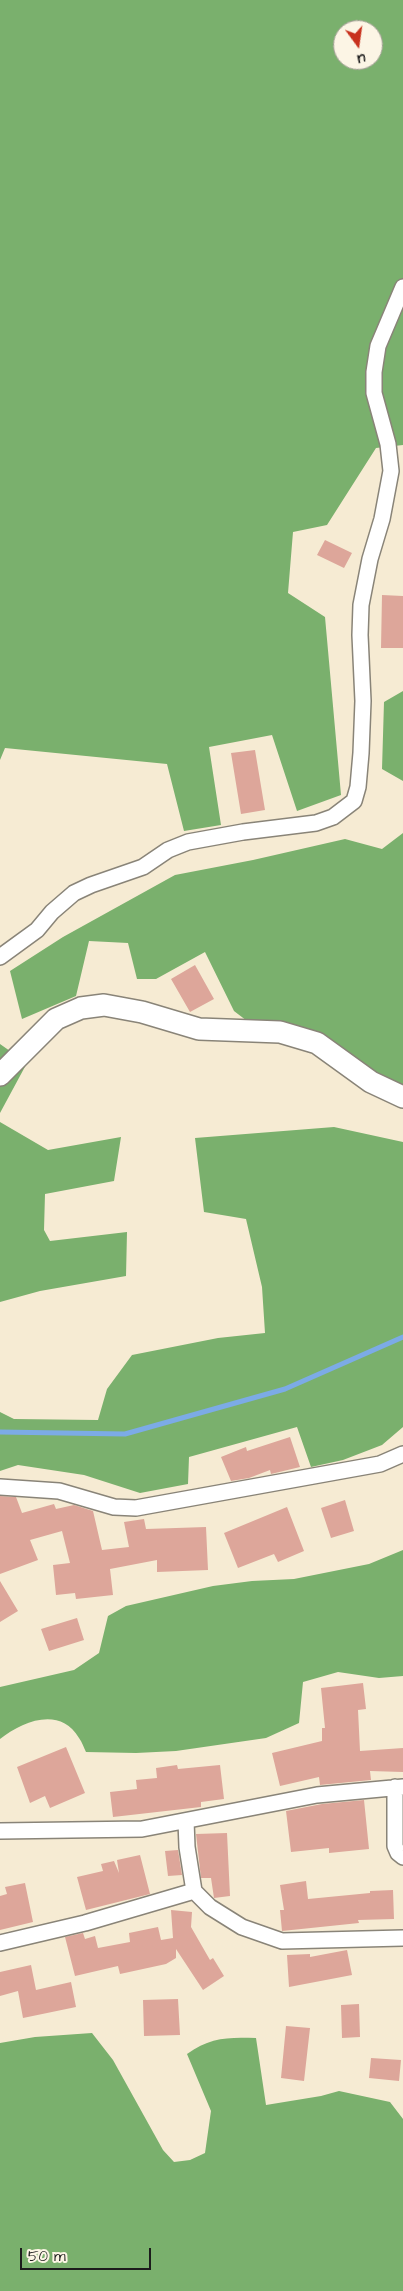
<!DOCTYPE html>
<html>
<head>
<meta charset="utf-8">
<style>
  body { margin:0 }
  #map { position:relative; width:403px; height:2291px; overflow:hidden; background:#f6ebd3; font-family:"Architects Daughter",sans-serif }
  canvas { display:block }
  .north { position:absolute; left:333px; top:20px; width:50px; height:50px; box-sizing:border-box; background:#fcf5e5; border:1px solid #a29e95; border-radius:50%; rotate:166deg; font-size:14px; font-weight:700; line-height:20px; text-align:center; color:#1c1c1c }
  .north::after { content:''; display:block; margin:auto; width:18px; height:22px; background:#c8321e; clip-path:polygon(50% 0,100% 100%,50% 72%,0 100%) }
  .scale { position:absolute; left:20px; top:2248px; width:131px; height:22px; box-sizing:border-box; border:2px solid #1c1c1c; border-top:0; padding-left:6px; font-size:15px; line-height:18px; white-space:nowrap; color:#1c1c1c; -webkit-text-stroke:4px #fcf5e5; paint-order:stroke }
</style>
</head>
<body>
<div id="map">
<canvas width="403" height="2291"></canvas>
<div class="north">U</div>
<div class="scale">50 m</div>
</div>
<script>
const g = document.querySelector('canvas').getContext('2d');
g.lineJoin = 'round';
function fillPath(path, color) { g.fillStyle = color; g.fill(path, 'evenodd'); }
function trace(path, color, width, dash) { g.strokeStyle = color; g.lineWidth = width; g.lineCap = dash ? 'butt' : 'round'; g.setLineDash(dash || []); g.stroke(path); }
const forest = new Path2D(`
  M0 0H403V445L376 448 327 525 293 532 288 593 325 617 341 795 297 811 272 735 209 747 221 825 184 831 167 764 5 748 0 760ZM343 30H373V60H343Z
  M403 691V781L382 769 384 702Z
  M403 833V1096L380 1076 251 1024 234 1011 205 952 156 979H137L128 943 89 941 76 996 22 1019 10 971 63 937 175 875 253 860 345 839 382 849Z
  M0 1044 27 1063 0 1113Z
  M0 1122 48 1150 121 1137 114 1181 45 1194 44 1230 50 1241 127 1232 126 1276 40 1291 0 1302Z
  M334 1127 403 1142V1427L382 1445 343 1460 311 1467 297 1427 189 1457 188 1484 140 1493 84 1475 18 1465 0 1471V1412L14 1419 98 1420 107 1389 132 1355 218 1338 265 1333 262 1287 246 1219 204 1212 195 1138Z
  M403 1550V1676L379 1678 338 1672 303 1682 299 1723 266 1738 176 1751 136 1753 86 1752C84 1748 82 1742 79 1738 60 1706 23 1721 0 1739V1687L74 1670 99 1653 108 1616 126 1606 213 1586 252 1581 294 1579 369 1564Z
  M92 2033 113 2060 163 2150 174 2162 190 2160 205 2153 211 2111 187 2054C210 2037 229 2037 256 2038L266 2105 321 2096 339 2091 390 2102 403 2119V2291H0V2043L35 2037Z`);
const stream = new Path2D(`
  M0 1432 125 1434 285 1389 403 1337`);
const building = new Path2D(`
  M325 540 352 553 344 568 317 555Z
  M382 595 403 596V648H381Z
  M255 750 265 810 241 814 231 753Z
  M195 965 214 999 190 1012 171 979Z
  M290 1437 300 1467 271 1474 270 1470 249 1478 231 1481 221 1457 246 1447 247 1451Z
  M0 1496 16 1497 22 1513 54 1504 56 1509 74 1505 93 1511 102 1550 129 1547 124 1522 144 1519 146 1529 206 1527 208 1570 157 1572V1560L110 1569 113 1595 76 1599 75 1593 56 1595 53 1565 70 1563 62 1531 30 1540 38 1560 0 1574Z
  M345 1500 354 1531 331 1538 321 1508Z
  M287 1507 304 1551 278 1562 274 1554 238 1568 224 1533Z
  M0 1581 18 1611 0 1622Z
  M77 1618 84 1640 49 1651 41 1629Z
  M363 1683 366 1709 358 1710 360 1751 403 1748V1772L370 1771 371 1780 320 1785 319 1777 280 1786 272 1753 322 1741V1728H325L321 1688Z
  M66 1747 85 1793 50 1808 45 1796 30 1803 17 1767Z
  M177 1765 178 1769 220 1765 224 1799 201 1802V1807L113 1817 110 1792 137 1789 136 1780 157 1778 156 1768Z
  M364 1800 369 1849 329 1853V1848L291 1852 286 1811 322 1804Z
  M227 1833 230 1896 214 1898 211 1878H201L196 1834Z
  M178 1850 182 1875 168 1876 165 1851Z
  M140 1855 150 1894 86 1910 77 1877 103 1871 101 1864 114 1861 119 1873 117 1860Z
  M306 1881 308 1899 370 1893V1891L393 1890 394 1919 358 1920 359 1923 282 1931 280 1910H284L280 1885Z
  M25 1883 33 1922 0 1930V1896L7 1894 5 1887Z
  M171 1910 192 1912 191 1927 210 1960 213 1958 224 1976 203 1990 176 1949V1958L166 1964 120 1974 118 1966 75 1976 65 1937 83 1933 85 1939 95 1936 98 1948 130 1942 129 1933 158 1927 161 1940 173 1938Z
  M347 1950 352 1975 289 1987 287 1955 310 1954V1957Z
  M31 1965 36 1990 71 1982 76 2007 23 2018 18 1991 0 1996V1972Z
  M178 1999 180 2035 144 2036 143 2000Z
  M359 2004 360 2037 342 2038 341 2005Z
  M286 2026 310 2028 304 2081 281 2078Z
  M371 2058 401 2060 399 2081 369 2078Z`);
const street = new Path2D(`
  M0 957 37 930 52 912 74 893 91 885 143 867 168 850 188 842 243 832 316 823 333 817 354 801 358 787 361 753 363 701 360 635 361 605 370 559 382 519 391 471 388 444 374 393V372L378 346 403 287
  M0 1487 59 1491 114 1507 136 1508 380 1464 403 1454
  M395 1787V1846L398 1853 403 1857
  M186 1821 187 1847 194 1891 210 1907 242 1927 282 1941 403 1938
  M0 1831 142 1829 317 1795 403 1787
  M0 1943 85 1923 194 1891`);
const secondary = new Path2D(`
  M0 1075 56 1019 81 1008 104 1005 142 1012 199 1029 280 1032 317 1043 371 1082 403 1097`);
fillPath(forest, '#7ab06d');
trace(stream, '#7cabe6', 5);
fillPath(building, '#dda69a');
trace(street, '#898478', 18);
trace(secondary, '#898478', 24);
trace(street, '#fff', 15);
trace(secondary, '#fff', 21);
</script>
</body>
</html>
